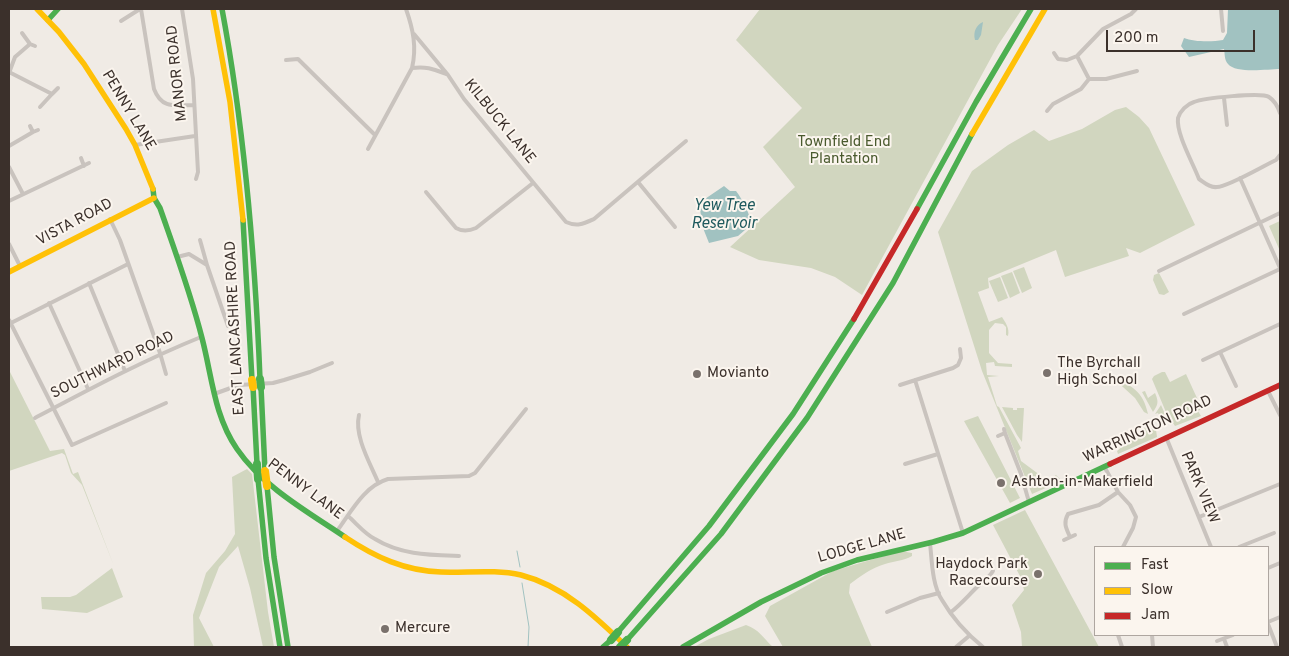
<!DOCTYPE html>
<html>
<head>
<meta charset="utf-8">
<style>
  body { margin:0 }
  #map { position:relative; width:1289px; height:656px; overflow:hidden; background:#f0ebe5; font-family:Overpass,sans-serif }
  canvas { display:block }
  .frame { position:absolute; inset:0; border:10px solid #3b302b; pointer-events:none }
  .legend { position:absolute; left:1094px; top:546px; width:175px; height:90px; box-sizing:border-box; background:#fbf5ee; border:1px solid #aea6a0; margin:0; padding:6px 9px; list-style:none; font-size:15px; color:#3b302b }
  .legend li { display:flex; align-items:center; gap:10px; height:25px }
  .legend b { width:25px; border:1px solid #aea6a0 }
  .scale { position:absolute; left:1106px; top:30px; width:149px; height:22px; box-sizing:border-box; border:2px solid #3b302b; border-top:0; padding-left:6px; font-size:15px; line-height:18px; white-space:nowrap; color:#3b302b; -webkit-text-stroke:4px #fbf5ee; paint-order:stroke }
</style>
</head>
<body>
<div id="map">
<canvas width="1289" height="656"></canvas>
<div class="frame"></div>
<ul class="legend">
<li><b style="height:6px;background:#4caf50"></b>Fast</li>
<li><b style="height:6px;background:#ffc107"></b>Slow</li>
<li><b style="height:6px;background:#c62828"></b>Jam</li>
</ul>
<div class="scale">200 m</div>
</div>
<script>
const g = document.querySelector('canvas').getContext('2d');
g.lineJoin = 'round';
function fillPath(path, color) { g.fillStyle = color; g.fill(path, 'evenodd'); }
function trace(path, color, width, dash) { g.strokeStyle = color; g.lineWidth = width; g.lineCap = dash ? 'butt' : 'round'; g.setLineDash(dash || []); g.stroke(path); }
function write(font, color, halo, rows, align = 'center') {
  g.font = font + ' Overpass,sans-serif'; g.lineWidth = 4; g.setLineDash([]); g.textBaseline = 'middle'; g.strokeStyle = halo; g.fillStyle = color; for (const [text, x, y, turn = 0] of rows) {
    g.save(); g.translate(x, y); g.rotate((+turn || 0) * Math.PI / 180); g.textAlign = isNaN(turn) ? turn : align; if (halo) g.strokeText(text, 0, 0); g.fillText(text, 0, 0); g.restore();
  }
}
const green = new Path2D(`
  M760 9H1022L998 45 862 295 835 277 811 268 759 260 730 247 795 187 763 147 802 108 736 40Z
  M1126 107 1139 117 1149 128 1195 225 1140 253 1126 248 1129 256 1065 277 1056 250 988 278 989 288 978 292 989 322 1002 317C1005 322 1010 328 1008 336L1006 335V327L1003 324 995 323 989 330V353L998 363 1012 364V367L995 366 994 362 986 363 987 375 999 376 988 377 997 406 999 407 1021 448 1018 451 1021 461 1048 481 1056 475 1060 479 1048 487 1032 494 982 371 938 232 972 171 1008 145 1034 130 1049 141 1082 129 1115 110Z
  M1280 221V251L1269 226Z
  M1024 267 1032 288 1022 293 1013 271Z
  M1012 272 1020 293 1010 298 1001 276Z
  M1159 273 1169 292 1164 295 1159 294 1153 280 1154 275Z
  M1000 277 1008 298 998 302 989 281Z
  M9 370 50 451 64 449 73 474 78 472 114 566 82 485 71 473 65 455 62 453 9 471Z
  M1162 372H1165L1170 382 1186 374 1202 409 1198 411 1201 416 1175 426 1173 423 1171 424 1152 379 1154 376Z
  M1112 377C1132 386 1143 391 1148 414L1144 412 1135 398Z
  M1145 391 1148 398 1155 393C1159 402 1158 405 1153 412L1142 392Z
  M1161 405 1168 421 1166 426 1165 427 1158 413 1155 414Z
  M1002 407 1013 408V410H1017V408H1024L1022 442 1017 435Z
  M978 416 1020 498 1010 503 964 421Z
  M1148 425 1156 430 1157 437 1118 454 1117 451Z
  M247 469 252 474 268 612 274 647H263L250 588 238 546 219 567 199 618 214 647H194L193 615 206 573 225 551 235 534 232 477Z
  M1025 510 1099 647H1022L1021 632 1012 605 1024 590 1021 578 993 525Z
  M901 551 912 553V556C903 561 894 561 885 564 871 568 861 576 850 584L849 593 872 647H783L765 616 770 606 833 571Z
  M112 568 123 597 87 613 42 609 41 597H70L76 595Z
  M746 625C760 630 762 637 773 647H694L709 639Z`);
const water = new Path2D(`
  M1228 9H1280V69C1268 69 1236 74 1228 64 1224 60 1225 53 1224 49L1189 57 1181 46 1184 38C1194 42 1212 42 1223 40L1227 33Z
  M983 22 981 35 978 40H975C973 32 976 25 983 22Z
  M724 186 730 191H736C743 200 749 213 752 224L738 236 709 243 703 228 699 203Z`);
const stream = new Path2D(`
  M517 551 520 567
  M522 583 529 627 528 647`);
const street = new Path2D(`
  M141 9 154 89C162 110 176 105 194 105
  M182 9 193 79 198 172 196 179
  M1221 9 1223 31
  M121 21 140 9
  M22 33 30 44 35 46
  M414 34 448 75 464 99 566 222C577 227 583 224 594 219L686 141
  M1054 53 1058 59 1067 60 1077 56 1103 29 1131 14 1136 9
  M1077 56 1089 79
  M286 60 298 59 375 135
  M412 68C426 66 433 69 446 74
  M9 72 52 94 40 107
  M9 73 15 57 30 44
  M52 94 58 88
  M1224 98 1227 125
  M1047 111 1053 104 1081 89 1089 79H1106L1137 71
  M1280 113C1278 107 1275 101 1269 97 1262 92 1203 98 1194 102 1187 104 1180 111 1178 118 1176 134 1193 163 1199 179 1205 183 1210 188 1217 187 1228 187 1265 165 1276 160L1280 155
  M30 126 33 132 38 130
  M135 145 195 136
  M9 146 33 132
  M368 149 412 68C417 47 413 29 406 9
  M81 158 84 166
  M9 167 23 194
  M1240 178 1280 268
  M638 182 675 227
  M426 192 456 228C463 232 469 231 476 228L533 183
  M9 201 89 163
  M110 219 120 240 160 353 166 374
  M9 244 20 266
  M177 257 189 254 207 265 200 240
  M207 265 228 326
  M1159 271 1280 213
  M89 283 125 371
  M49 303 88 389
  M1184 314 1280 269
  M9 320 72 445 166 403
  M9 324 128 264
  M1220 352 1236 386
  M1203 360 1280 324
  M915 380 963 533
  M900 385 953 368 958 365 961 358 960 349
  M1268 391 1280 415
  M214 394 239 385 273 383 284 380 310 372 332 363
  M359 415C354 436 370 463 378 482
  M35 418C90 389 144 360 201 337
  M1005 433 1021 474 1029 502
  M998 436 1005 433 1004 429
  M1166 437 1211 547
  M905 464 938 454
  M1104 466 1118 492 1130 505 1136 517 1133 528 1123 547
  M348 516C357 524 365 534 375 539 401 555 430 555 459 556
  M1199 517 1280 484
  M337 531C351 512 364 486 388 479L469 476 475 473 526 409
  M1070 537C1066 528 1063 523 1068 514L1099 505 1118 492
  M1064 540 1075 535
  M930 543C932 561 932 585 942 600 953 619 967 634 983 647
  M1239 547 1274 533
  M1268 568 1280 563
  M887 612 920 598 939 593
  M951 612C960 605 967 597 975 589 982 582 988 579 993 571
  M1268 622 1280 617
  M1268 624 1277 647
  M1118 635 1122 647
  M1152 635 1153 647
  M1224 639 1227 647
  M1217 641 1233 635
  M956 647 969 636`);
const fast = new Path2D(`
  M222 9C245 132 255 255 260 379
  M48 20 58 9
  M153 189 154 198 160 208C175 251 191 294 202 338 212 376 214 416 237 449 263 487 308 512 345 537
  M917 209 976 102 1031 9
  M243 220 252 380
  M253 387 257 464
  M261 387 265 471
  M258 479 266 558 280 647
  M267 486 274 557 288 647
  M618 632 709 526 793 414 854 319
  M627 640 721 534 807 418 893 283 972 134
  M603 647 611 640
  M683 647 761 602 821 573 857 560 933 542 963 533 1110 464`);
const slow = new Path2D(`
  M37 9 59 32 84 64 126 129 135 145 153 189
  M213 9 230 102 243 220
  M972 134 1045 9
  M9 272 154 198
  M345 537C375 557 405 571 441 572 467 573 495 569 521 575 564 586 596 617 627 647`);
const jam = new Path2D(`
  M854 319 917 209
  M1110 464 1280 385`);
const fastBridge = new Path2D(`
  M260 379 261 387
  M257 464 258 479
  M611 640 618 632
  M620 647 627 640`);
const slowBridge = new Path2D(`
  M252 380 253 387
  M265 471 267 486`);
const markers = [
  [1047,373,5,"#7a716c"],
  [697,374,5,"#7a716c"],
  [1001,483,5,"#7a716c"],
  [1038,574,5,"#7a716c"],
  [385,629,5,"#7a716c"]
];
const streetNames = [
  ["MANOR ROAD",178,73,-96],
  ["PENNY LANE",128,111,59],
  ["KILBUCK LANE",499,122,51],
  ["VISTA ROAD",75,223,-28],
  ["EAST LANCASHIRE ROAD",236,328,-93],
  ["SOUTHWARD ROAD",113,366,-26],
  ["WARRINGTON ROAD",1148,430,-25],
  ["PARK VIEW",1199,488,67],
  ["PENNY LANE",305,490,37],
  ["LODGE LANE",862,547,-16]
];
const parkNames = [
  ["Townfield End",844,143],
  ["Plantation",844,160]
];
const poiNames = [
  ["The Byrchall",1057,364],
  ["High School",1057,381],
  ["Movianto",707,374],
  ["Ashton-in-Makerfield",1011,483],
  ["Haydock Park",1028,565,"right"],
  ["Racecourse",1028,582,"right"],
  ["Mercure",395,629]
];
const waterNames = [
  ["Yew Tree",724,207],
  ["Reservoir",724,225]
];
fillPath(green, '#d1d6bf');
fillPath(water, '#a1c2c1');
trace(stream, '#a1c2c1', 1);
trace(street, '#c9c3be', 4);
trace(fast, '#4caf50', 5.5);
trace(slow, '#ffc107', 5.5);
trace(jam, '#c62828', 5.5);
trace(fastBridge, '#4caf50', 8);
trace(slowBridge, '#ffc107', 8);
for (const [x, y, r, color] of markers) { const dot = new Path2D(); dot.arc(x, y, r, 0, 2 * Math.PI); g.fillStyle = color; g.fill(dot); trace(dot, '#fbf5ee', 2); }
write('15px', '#3b302b', '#fbf5ee', streetNames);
write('15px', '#4a5a2e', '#fbf5ee', parkNames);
write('15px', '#3b302b', '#fbf5ee', poiNames, 'left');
write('italic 16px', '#1f5a5e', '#fbf5ee', waterNames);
</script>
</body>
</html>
